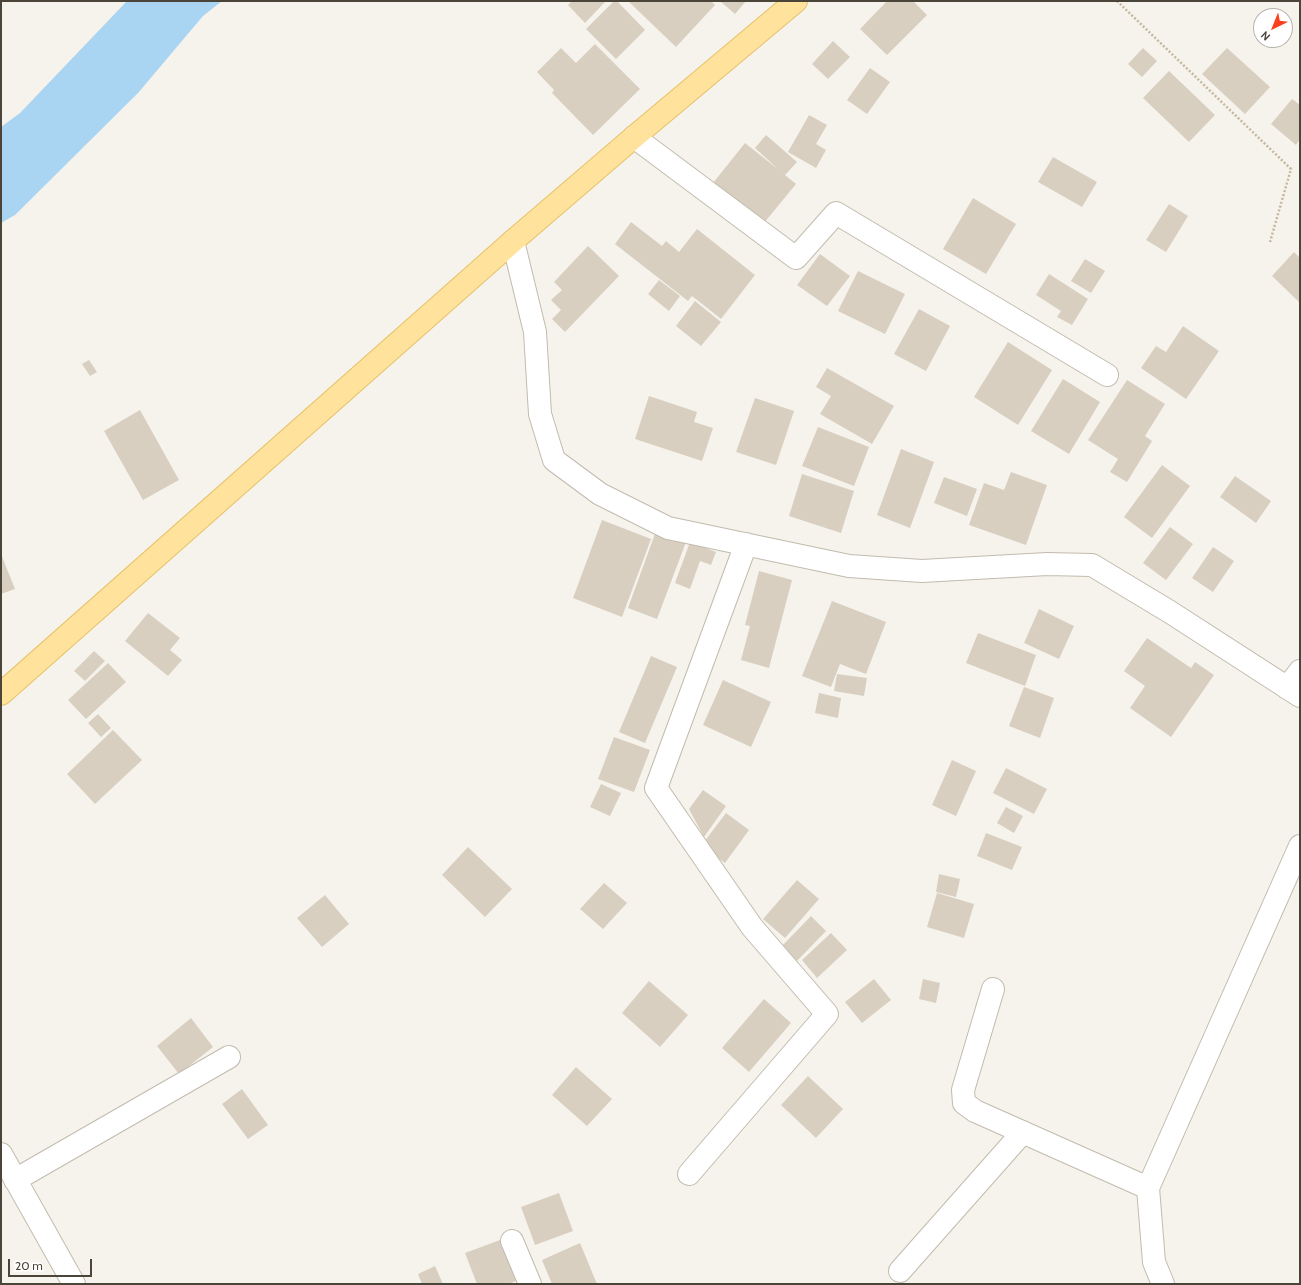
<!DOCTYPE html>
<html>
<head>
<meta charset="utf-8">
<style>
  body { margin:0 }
  #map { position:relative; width:1301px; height:1285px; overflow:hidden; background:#f6f3ec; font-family:Cabin,sans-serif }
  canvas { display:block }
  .frame { position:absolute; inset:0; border:2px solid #4b4439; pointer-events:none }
  .north { position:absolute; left:1253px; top:8px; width:40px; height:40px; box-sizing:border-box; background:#fff; border:1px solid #b7b4b0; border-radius:50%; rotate:223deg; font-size:11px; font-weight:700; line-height:16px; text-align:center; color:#4b4439 }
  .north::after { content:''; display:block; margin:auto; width:14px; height:18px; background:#fc3f1d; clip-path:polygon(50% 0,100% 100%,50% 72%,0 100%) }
  .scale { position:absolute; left:8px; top:1259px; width:84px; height:18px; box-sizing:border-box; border:2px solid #4b4439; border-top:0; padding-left:5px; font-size:12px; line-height:14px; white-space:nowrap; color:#4b4439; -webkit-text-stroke:3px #fff; paint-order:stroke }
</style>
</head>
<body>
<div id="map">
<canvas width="1301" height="1285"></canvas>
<div class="frame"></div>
<div class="north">N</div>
<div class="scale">20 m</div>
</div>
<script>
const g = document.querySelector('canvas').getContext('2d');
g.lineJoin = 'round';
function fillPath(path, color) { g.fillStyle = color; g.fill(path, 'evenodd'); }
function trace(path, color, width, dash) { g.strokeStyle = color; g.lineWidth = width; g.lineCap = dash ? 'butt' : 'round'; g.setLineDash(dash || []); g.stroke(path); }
const water = new Path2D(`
  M127 1H222L203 16 138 93 15 215 1 223V127L20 113Z`);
const building = new Path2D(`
  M572 1H606L585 23 568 5Z
  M614 1H617L645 30 616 59 586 29Z
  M628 1H711L715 5 676 47Z
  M720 1H746L735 14Z
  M887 1H913L927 15 887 55 860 29Z
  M833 41 850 57 828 79 812 64Z
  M595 44 640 89 593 135 552 93 554 90 537 72 561 48 576 63Z
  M1143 48 1157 61 1142 77 1128 64Z
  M1227 48 1270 87 1245 114 1202 74Z
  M870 68 890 82 867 114 847 100Z
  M1169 71 1215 115 1189 142 1143 98Z
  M1292 99 1300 105V139L1296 145 1271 124Z
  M809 115 827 125 816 144 826 150 816 168 788 152Z
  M766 135 797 162 785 175 796 184 764 223 713 183 745 143 779 170 755 148Z
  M1053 157 1097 182 1082 207 1038 182Z
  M973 198 1016 224 986 274 943 249Z
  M1169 204 1188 216 1166 252 1146 240Z
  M631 222 662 246 666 241 679 252 697 229 755 275 721 319 692 296 688 301 615 244Z
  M588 246 619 276 565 332 552 319 561 310 551 300 562 290 554 282Z
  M1294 252 1300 258V303L1272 276Z
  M820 254 850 276 827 306 797 285Z
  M1085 259 1105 271 1091 293 1071 281Z
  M858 271 905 294 885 334 838 311Z
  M1049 274 1088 299 1072 325 1057 317 1061 311 1036 295Z
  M659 280 680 296 669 311 648 294Z
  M695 301 721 322 701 346 676 326Z
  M919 309 950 326 926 371 894 354Z
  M1183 326 1219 351 1186 399 1141 368 1156 346 1166 352Z
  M1008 342 1052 370 1018 425 974 397Z
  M89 360 97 372 90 376 82 364Z
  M827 368 894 406 872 444 820 414 831 396 816 387Z
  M1063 379 1100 402 1069 454 1031 431Z
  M1127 380 1165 404 1145 436 1152 441 1127 482 1110 472 1118 459 1088 440Z
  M649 396 697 412 694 422 713 428 702 461 635 439Z
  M755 398 794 411 776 465 736 452Z
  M140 410 179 480 143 500 104 431Z
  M818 427 869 447 854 486 802 466Z
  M901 449 934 462 910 528 877 515Z
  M1162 465 1190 486 1152 538 1124 517Z
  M1011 472 1047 485 1026 545 969 525 984 483 1004 490Z
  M802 474 854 491 841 533 789 516Z
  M1235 476 1271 501 1256 523 1220 497Z
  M944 477 977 489 967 516 934 503Z
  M602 520 651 539 622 617 573 598Z
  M1170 527 1193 544 1166 580 1143 563Z
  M656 531 686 542 657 619 628 608Z
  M690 542 716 552 711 565 700 561 690 589 675 583Z
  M1213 547 1234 561 1213 592 1192 578Z
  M1 554 15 589 1 594Z
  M759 571 792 580 769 668 741 660 750 626 745 625Z
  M832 601 886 622 866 674 840 664 831 687 802 676Z
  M1039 609 1074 626 1059 659 1024 643Z
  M148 613 180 638 170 650 182 660 168 676 125 641Z
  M978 633 1036 655 1025 686 966 663Z
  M1147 638 1191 668 1195 662 1214 675 1171 737 1130 708 1145 686 1124 671Z
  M94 651 105 661 85 681 74 671Z
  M651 656 677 667 645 743 619 732Z
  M108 663 126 682 86 719 68 700Z
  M837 674 867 678 864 696 834 691Z
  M723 680 771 702 751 747 703 725Z
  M1024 687 1054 698 1040 738 1009 726Z
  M819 693 841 698 838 718 815 713Z
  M98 714 111 728 101 737 88 723Z
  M113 730 142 760 95 804 67 774Z
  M614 737 650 750 634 792 598 779Z
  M952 760 976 771 956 816 932 805Z
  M1006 768 1047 789 1034 814 993 793Z
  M601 784 621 793 610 816 590 807Z
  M703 790 726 806 704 837 689 809Z
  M1006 807 1023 816 1014 833 997 823Z
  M726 813 749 830 725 863 701 846Z
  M986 833 1022 847 1012 870 977 856Z
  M468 847 512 889 485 917 442 875Z
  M939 874 960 879 956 897 936 892Z
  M797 880 819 899 785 938 763 919Z
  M604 883 627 903 603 929 580 909Z
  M937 893 974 904 964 938 927 927Z
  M325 895 349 924 322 947 297 918Z
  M811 916 826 931 797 961 782 946Z
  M831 933 847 950 817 978 802 960Z
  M874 979 891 1000 862 1023 845 1002Z
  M923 979 940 983 936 1003 919 999Z
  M649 981 688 1015 660 1047 622 1013Z
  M764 999 791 1023 749 1072 722 1048Z
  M191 1018 213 1047 179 1074 157 1046Z
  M576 1067 612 1099 587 1126 552 1095Z
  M808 1076 843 1109 816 1138 781 1105Z
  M242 1089 268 1125 248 1139 222 1104Z
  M559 1193 573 1231 535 1245 521 1207Z
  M500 1240 516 1281 508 1284H477L465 1253Z
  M580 1243 597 1284H552L542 1260Z
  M435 1266 443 1284H422L418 1274Z`);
const path = new Path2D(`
  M1117 1 1291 169 1270 242`);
const minor = new Path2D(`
  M634 137 796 258 836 213 1107 375
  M513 241 535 332 540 414 554 460 600 494 668 528 849 566 922 571 1047 564 1092 565 1170 612 1300 696
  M1287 688 1300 671
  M993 989 963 1090 964 1103 975 1111 1148 1188
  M1 1154 74 1284
  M689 1174 827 1014 752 927 656 788 746 544
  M15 1180 229 1057
  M512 1241 530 1284
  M900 1271 1023 1132
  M1163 1284 1154 1262 1148 1188 1300 846`);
const primary = new Path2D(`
  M1 694 513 241 634 137 796 1`);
fillPath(water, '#a9d4f2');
fillPath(building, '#d8cfc1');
trace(minor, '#c2bbae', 24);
trace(primary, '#e6c16a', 24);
trace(path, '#c4b79f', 2.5, [2, 2]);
trace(minor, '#fff', 22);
trace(primary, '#ffe39c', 22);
</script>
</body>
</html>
